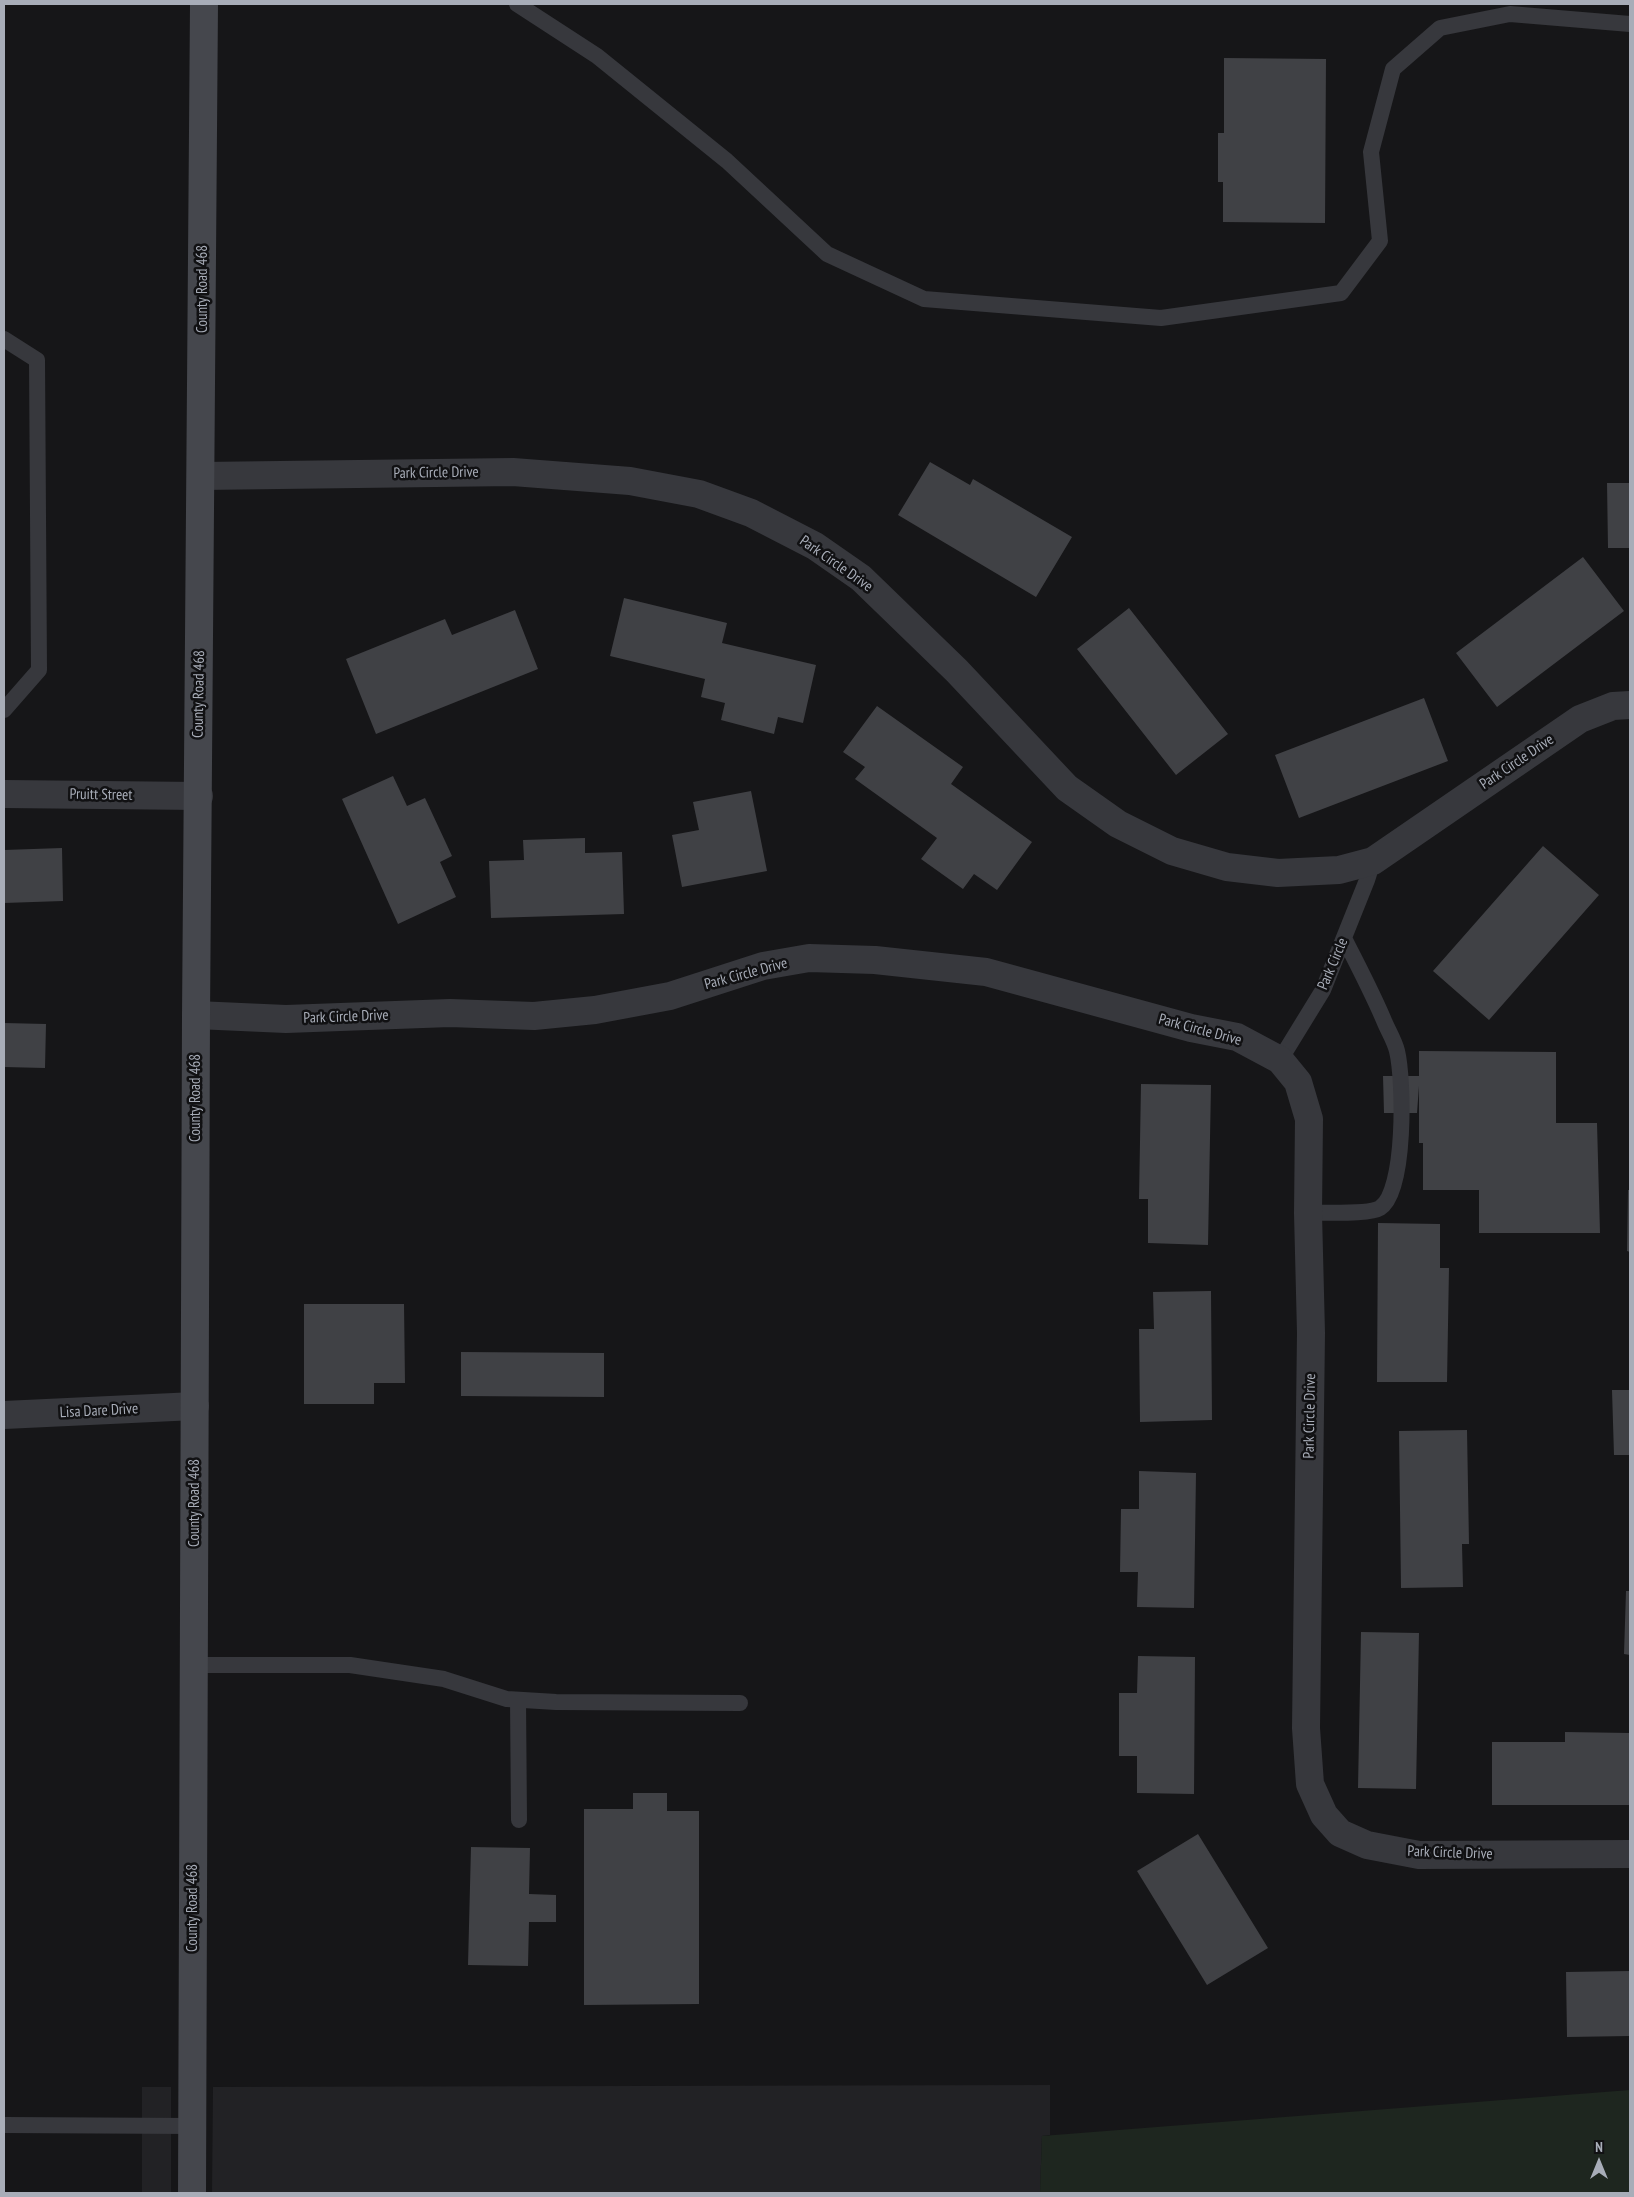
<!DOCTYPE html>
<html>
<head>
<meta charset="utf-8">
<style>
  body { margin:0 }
  #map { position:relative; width:1634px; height:2197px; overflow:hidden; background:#161618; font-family:"PT Sans Narrow",sans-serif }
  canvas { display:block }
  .frame { position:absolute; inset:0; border:5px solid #a8adb8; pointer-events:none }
  .north { position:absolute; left:1574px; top:2137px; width:50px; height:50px; -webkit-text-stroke:4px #111113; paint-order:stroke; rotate:0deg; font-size:14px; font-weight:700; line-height:20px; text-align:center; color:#a8adb8 }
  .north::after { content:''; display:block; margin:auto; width:18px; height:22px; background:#a8adb8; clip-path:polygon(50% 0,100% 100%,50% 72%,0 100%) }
</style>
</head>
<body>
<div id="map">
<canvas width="1634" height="2197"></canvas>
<div class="frame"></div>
<div class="north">N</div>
</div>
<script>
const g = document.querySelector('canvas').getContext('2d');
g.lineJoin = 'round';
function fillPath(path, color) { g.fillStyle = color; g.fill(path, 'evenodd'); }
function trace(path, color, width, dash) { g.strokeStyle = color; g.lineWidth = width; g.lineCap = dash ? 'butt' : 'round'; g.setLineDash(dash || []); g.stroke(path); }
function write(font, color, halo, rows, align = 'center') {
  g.font = font + ' "PT Sans Narrow",sans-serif'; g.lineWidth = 5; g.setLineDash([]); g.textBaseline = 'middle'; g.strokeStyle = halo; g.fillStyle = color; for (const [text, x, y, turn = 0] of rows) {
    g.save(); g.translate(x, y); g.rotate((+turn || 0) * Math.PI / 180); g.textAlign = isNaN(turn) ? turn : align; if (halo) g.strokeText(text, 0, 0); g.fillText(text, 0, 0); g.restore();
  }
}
const built = new Path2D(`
  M1050 2085V2135L1042 2136 1040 2193H212L213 2087Z
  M142 2087H171V2193H142Z`);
const green = new Path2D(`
  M1630 2090V2193H1040L1042 2136Z`);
const building = new Path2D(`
  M1224 58 1326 59 1325 223 1223 222V182H1218V133H1224Z
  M930 462 970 485 973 479 1072 537 1036 597 898 515Z
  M1607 483H1630V548H1608Z
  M1583 557 1624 611 1497 707 1456 653Z
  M624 598 727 623 722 643 816 665 803 723 778 717 774 734 721 720 725 703 701 697 705 679 610 656Z
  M1129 608 1228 734 1176 775 1077 649Z
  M515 610 538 669 376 734 346 659 445 619 452 635Z
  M1424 698 1448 761 1299 818 1275 755Z
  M877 706 963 767 951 784 1032 842 997 890 974 874 963 889 921 859 937 838 855 779 865 767 843 752Z
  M393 776 407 806 425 798 452 856 440 862 456 897 398 924 342 799Z
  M751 791 767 871 682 887 672 835 699 830 693 802Z
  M585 838V853L622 852 624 914 491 918 489 861 524 860 523 840Z
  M1543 846 1599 895 1489 1020 1433 971Z
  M62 848 63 901 4 903V850Z
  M4 1023 46 1024 45 1068 4 1067Z
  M1419 1051 1556 1052V1123H1597L1600 1233H1479V1190H1423V1143H1419V1086L1417 1113H1384L1383 1076H1419Z
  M1141 1084 1211 1085 1208 1245 1148 1243V1199H1139Z
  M1628 1190H1630V1252L1627 1251Z
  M1378 1223 1440 1224V1268H1449L1447 1382H1377Z
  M1211 1291 1212 1420 1140 1422 1139 1329H1154L1153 1292Z
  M304 1304H404L405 1383H374V1404H304Z
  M461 1352 604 1353V1397L461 1396Z
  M1612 1390H1630V1455H1614Z
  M1467 1430 1469 1544H1462L1463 1587 1401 1588 1399 1431Z
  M1139 1471 1196 1473 1194 1608 1137 1607 1138 1572H1120L1121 1509H1139Z
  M1626 1591H1630V1655L1624 1654Z
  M1361 1632 1419 1633 1416 1789 1358 1788Z
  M1138 1656 1195 1657 1194 1794 1137 1793V1756H1119V1693H1137Z
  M1565 1732 1630 1733V1805H1492V1742H1565Z
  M633 1793H667V1811H699V2004L584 2005V1809H633Z
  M1198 1834 1268 1948 1207 1985 1137 1871Z
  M471 1847 530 1848 529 1894 556 1895V1922H529L528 1966 468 1965Z
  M1630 1971V2036L1567 2037 1566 1972Z`);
const lane = new Path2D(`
  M517 4 597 56 727 161 827 254 924 299 1161 318 1341 293 1380 241 1371 152 1393 69 1440 28 1510 14 1630 24
  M4 339 37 360 39 670 4 710
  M1280 1060 1323 990 1367 880 1373 861
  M1308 1213C1323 1212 1369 1215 1380 1208 1406 1192 1404 1080 1397 1051 1395 1042 1389 1032 1385 1023 1373 994 1358 966 1344 938
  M194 1665H350L444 1679 507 1699 556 1702 740 1703
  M518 1700 519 1820
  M4 2125 192 2126`);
const street = new Path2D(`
  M202 476 513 472 630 481 699 494 751 513 815 546 861 578 957 671 1067 788 1118 824 1172 851 1227 867 1278 873 1339 870 1373 861 1580 719 1613 706 1630 705
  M4 794 199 796
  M196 1015 286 1019 450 1013 534 1016 595 1010 670 996 763 966 809 958 875 960 986 972 1191 1028 1237 1037 1280 1060 1298 1082 1309 1119 1308 1213 1311 1333 1306 1728 1310 1784 1324 1815 1340 1833 1367 1845 1419 1855 1630 1854
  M4 1415 195 1406`);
const secondary = new Path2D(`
  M192 2193 196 1015 204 4`);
const streetNames = [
  ["County Road 468",203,289,-90],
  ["Park Circle Drive",436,473,-1],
  ["Park Circle Drive",836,564,35],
  ["County Road 468",199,694,-89],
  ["Park Circle Drive",1517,762,-34],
  ["Pruitt Street",101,795,1],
  ["Park Circle",1333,964,-67],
  ["Park Circle Drive",746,974,-15],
  ["Park Circle Drive",346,1017,-2],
  ["Park Circle Drive",1200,1030,15],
  ["County Road 468",196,1098,-90],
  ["Lisa Dare Drive",99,1411,-3],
  ["Park Circle Drive",1310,1416,-89],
  ["County Road 468",195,1503,-90],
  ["Park Circle Drive",1450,1853,2],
  ["County Road 468",193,1908,-90]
];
fillPath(built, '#222225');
fillPath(green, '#1e261f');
fillPath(building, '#404145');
trace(lane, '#37383d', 16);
trace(street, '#37383d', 28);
trace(secondary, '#45474d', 28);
write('15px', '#a8adb8', '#111113', streetNames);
</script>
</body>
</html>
